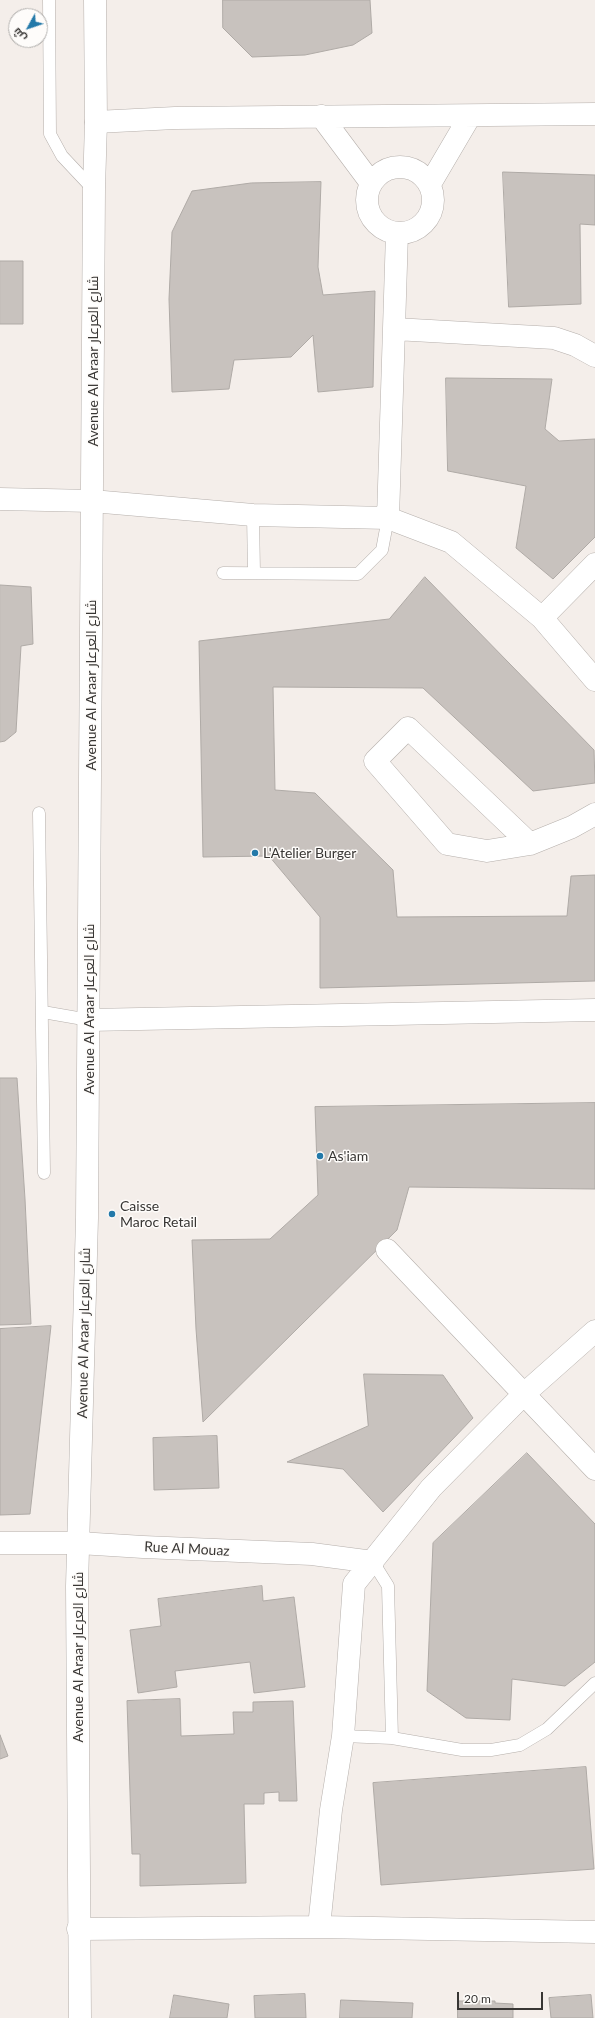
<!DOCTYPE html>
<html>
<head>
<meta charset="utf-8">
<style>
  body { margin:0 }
  #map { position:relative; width:595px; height:2018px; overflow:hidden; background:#f4eeea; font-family:Lato,Cairo,sans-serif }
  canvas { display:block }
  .north { position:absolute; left:8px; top:8px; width:40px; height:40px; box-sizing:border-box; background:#fefcfa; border:1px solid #afadab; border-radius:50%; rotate:230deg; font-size:11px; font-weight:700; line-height:16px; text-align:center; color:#383634 }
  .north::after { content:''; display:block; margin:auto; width:14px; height:18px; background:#2379a9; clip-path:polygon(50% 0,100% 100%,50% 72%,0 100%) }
  .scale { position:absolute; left:457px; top:1992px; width:86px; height:18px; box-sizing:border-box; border:2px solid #383634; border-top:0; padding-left:5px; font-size:12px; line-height:14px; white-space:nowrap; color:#383634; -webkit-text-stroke:3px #fefcfa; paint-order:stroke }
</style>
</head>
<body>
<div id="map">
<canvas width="595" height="2018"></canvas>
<div class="north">ش</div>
<div class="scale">20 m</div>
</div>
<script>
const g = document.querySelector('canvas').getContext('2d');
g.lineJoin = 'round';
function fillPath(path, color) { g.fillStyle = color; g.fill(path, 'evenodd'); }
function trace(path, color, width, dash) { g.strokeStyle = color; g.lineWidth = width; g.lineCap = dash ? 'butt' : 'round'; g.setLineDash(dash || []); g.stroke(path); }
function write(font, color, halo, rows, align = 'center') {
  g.font = font + ' Lato,Cairo,sans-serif'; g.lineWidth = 3; g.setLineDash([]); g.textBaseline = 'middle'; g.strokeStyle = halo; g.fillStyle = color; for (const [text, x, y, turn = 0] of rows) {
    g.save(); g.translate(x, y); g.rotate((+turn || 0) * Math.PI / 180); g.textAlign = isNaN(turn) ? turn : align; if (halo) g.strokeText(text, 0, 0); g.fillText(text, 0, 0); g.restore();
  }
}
const building = new Path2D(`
  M223 0H370L372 33 353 45 305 55 252 57 223 28Z
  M503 172 595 175V225L580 224 581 304 509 307Z
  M321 182 318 267 323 295 375 291 373 387 318 392 313 335 291 357 234 360 229 389 172 392 169 299 172 232 192 191 251 183Z
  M0 261H23V324H0Z
  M446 378 552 379 545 429 559 441 595 439V537L553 579 516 548 526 486 448 471Z
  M425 577 594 750 595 783 533 791 423 688 273 687 275 790 315 793 393 870 397 917 567 916 571 876 595 875V981L320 988V917L269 856 203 857 199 641 389 619Z
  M0 585 31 587 33 644 21 646 16 732 5 741 0 742Z
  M0 1078H17L25 1199 31 1324 0 1325Z
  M595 1103V1189L409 1187 397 1230 203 1422 196 1329 192 1240 270 1239 318 1195 315 1107Z
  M51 1326 30 1514 0 1515V1329Z
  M364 1374 443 1375 473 1418 383 1512 343 1469 287 1462 368 1426Z
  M217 1436 219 1488 154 1490 153 1438Z
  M527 1453 595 1524V1662L565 1686 512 1679 510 1720 466 1718 427 1691 433 1543Z
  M262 1586 263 1601 294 1597 305 1687 254 1693 250 1662 175 1671 177 1687 138 1693 130 1630 161 1626 158 1599Z
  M180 1699 181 1736 234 1734 233 1712H253V1702L293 1701 297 1801H279V1792L264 1793V1804H244L246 1883 140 1886V1854H132L127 1701Z
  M0 1735 8 1756 0 1759Z
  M586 1767 594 1869 381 1885 373 1783Z
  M305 1994 306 2018H255L254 1996Z
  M174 1995 229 2004 227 2018H170Z
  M591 1995 593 2018H551L549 1998Z
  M341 2000 413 2003 412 2018H340Z
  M458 2001H495V2003L513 2004V2018H458Z`);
const service = new Path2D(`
  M49 0 50 134 62 156 93 189
  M253 515 254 573
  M223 573 358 574 382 550 388 518
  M39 813 44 1173
  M43 1012 89 1020
  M373 1562 388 1586 392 1738
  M343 1736 392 1738 462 1750H491L520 1745 547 1729 595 1683`);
const minor = new Path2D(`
  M321 116 371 183
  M96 122 175 118 595 114
  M367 200a33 33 0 1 1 66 0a33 33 0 1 1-66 0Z
  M430 184 470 116
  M395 329 554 338 575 345 595 356
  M0 499 92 501 253 515 388 518 451 542 542 618 595 680
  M388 518 397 233
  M542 618 595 564
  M530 844 408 728 375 761 447 844 487 851 530 844 572 827 595 814
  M89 1020 595 1010
  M387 1250 595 1469
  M0 1543H79L143 1547 312 1554 373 1562
  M319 1927 331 1810 343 1736 354 1584 431 1488 524 1394 595 1331
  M78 1929 319 1927 595 1932`);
const tertiary = new Path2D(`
  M80 2018 77 1586 87 1218 94 189 96 122 95 0`);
const markers = [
  [255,853,4,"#2379a9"],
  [320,1156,4,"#2379a9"],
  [112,1214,4,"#2379a9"]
];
const streetNames = [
  ["Avenue Al Araar شارع العرعار",93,361,-90],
  ["Avenue Al Araar شارع العرعار",91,685,-90],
  ["Avenue Al Araar شارع العرعار",89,1009,-90],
  ["Avenue Al Araar شارع العرعار",84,1333,-89],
  ["Rue Al Mouaz",187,1549,3],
  ["Avenue Al Araar شارع العرعار",78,1657,-90]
];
const poiNames = [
  ["L'Atelier Burger",263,853],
  ["As'iam",328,1156],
  ["Caisse",120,1206],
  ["Maroc Retail",120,1222]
];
fillPath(building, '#c8c2be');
trace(building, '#afaaa6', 1);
trace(service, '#b5afab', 13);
trace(minor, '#b5afab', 23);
trace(tertiary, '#b5afab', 23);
trace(service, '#fff', 12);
trace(minor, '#fff', 22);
trace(tertiary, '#fff', 22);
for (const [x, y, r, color] of markers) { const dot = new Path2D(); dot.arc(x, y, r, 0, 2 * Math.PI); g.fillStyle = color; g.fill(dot); trace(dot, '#fefcfa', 1.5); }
write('14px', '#383634', '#fefcfa', streetNames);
write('14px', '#383634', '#fefcfa', poiNames, 'left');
</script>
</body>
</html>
